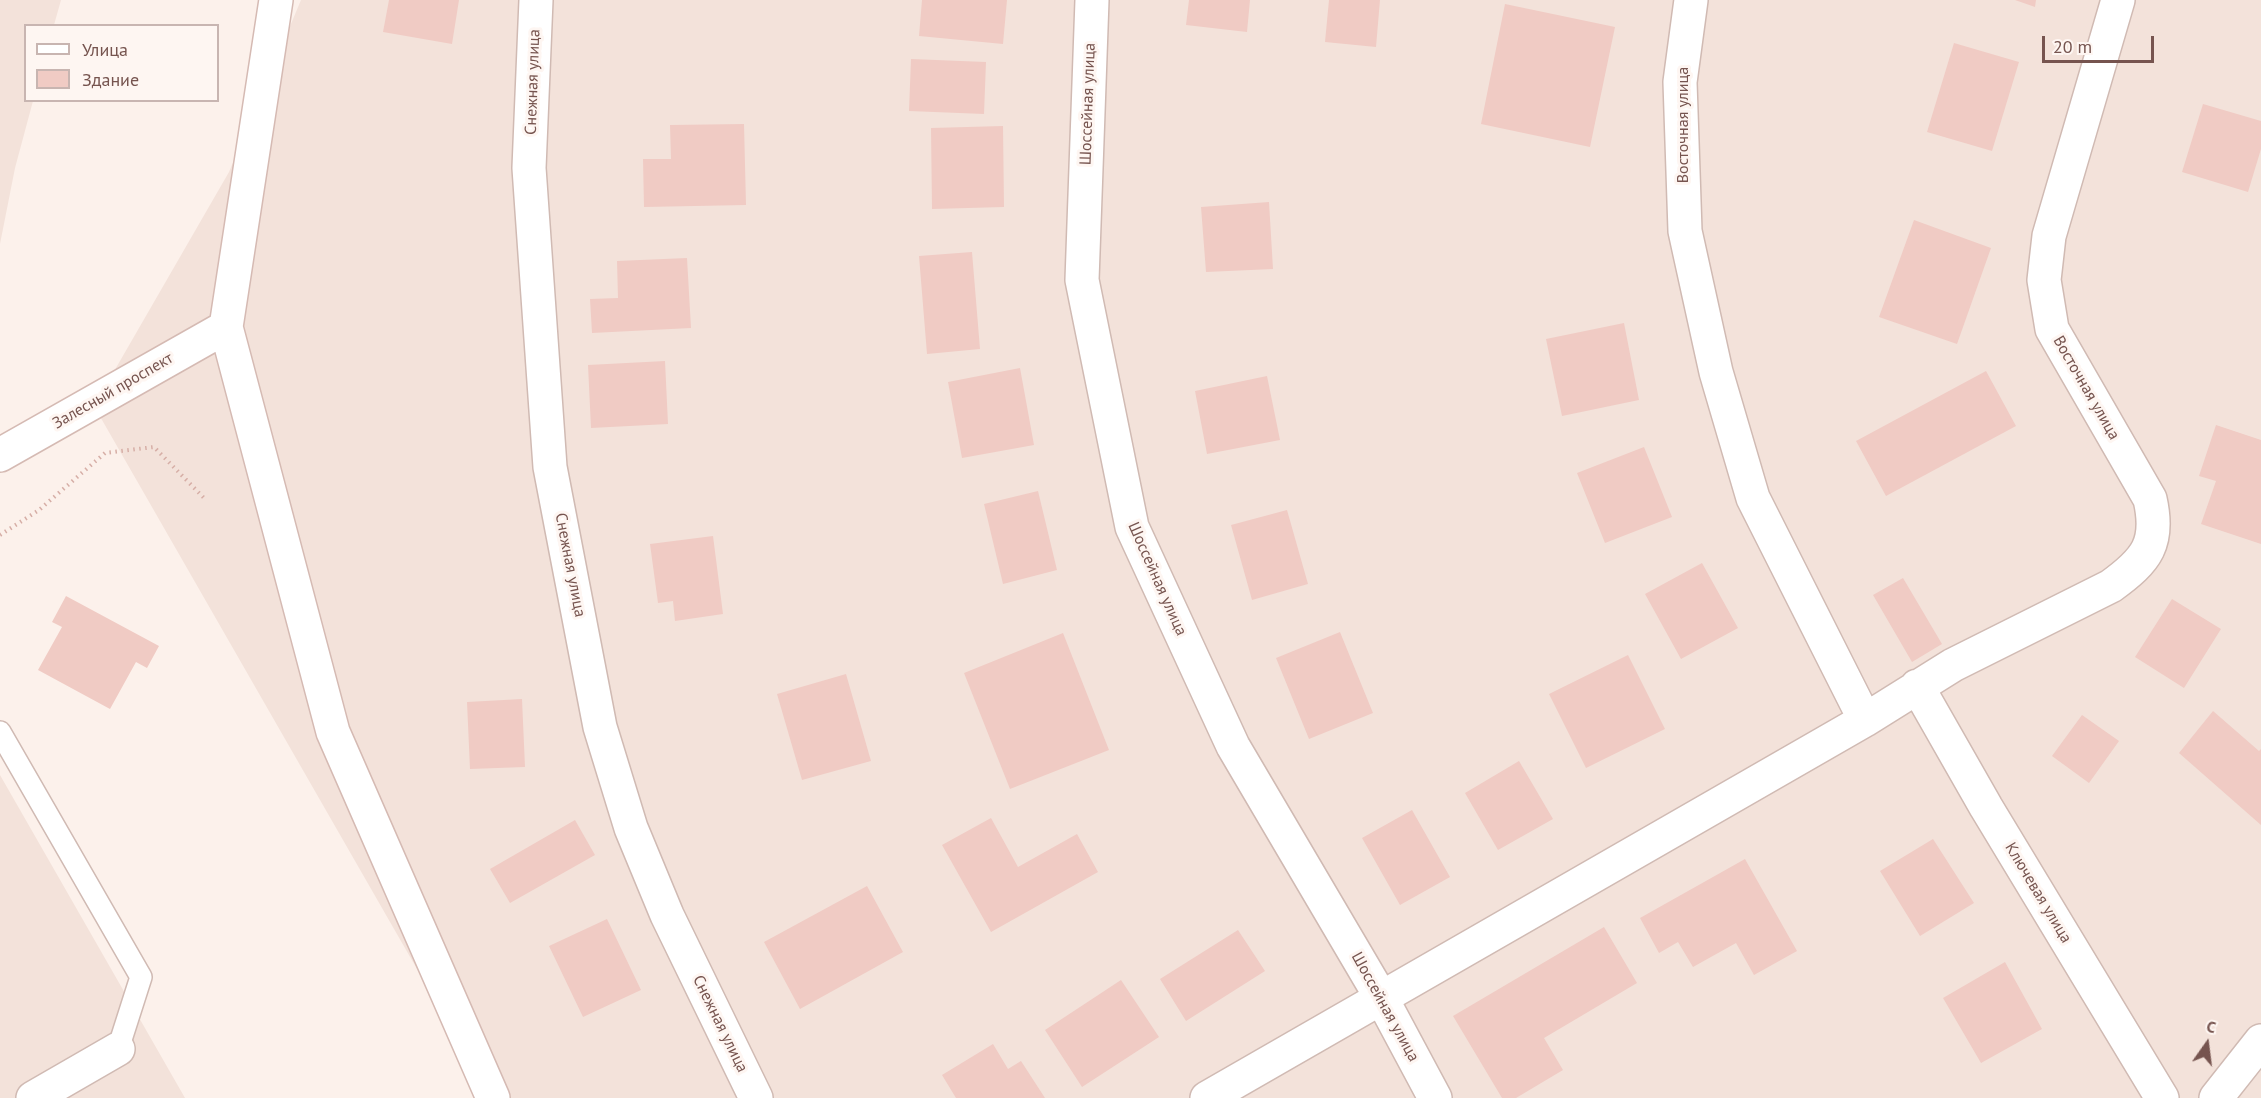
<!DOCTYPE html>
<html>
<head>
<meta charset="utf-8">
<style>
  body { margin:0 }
  #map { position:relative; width:2261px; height:1098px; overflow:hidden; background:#fcf1eb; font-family:"PT Sans",sans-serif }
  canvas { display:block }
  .legend { position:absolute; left:24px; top:24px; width:195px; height:78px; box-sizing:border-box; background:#fef6f2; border:2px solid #c8b5b1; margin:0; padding:8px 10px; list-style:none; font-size:18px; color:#76544f }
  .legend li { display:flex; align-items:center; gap:12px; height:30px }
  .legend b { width:30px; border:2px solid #c8b5b1 }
  .north { position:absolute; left:2177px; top:1014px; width:60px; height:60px; -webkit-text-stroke:4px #fef6f2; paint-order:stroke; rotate:14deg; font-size:16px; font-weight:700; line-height:24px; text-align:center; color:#76544f }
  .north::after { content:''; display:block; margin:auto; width:21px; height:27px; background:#76544f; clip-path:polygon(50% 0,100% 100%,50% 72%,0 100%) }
  .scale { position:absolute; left:2042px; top:36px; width:112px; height:27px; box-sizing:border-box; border:3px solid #76544f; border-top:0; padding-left:8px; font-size:18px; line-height:21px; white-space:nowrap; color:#76544f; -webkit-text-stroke:4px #fef6f2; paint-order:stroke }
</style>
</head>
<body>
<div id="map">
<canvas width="2261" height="1098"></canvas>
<ul class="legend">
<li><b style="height:8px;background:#fff"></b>Улица</li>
<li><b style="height:16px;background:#f0cbc4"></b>Здание</li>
</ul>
<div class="north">С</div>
<div class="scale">20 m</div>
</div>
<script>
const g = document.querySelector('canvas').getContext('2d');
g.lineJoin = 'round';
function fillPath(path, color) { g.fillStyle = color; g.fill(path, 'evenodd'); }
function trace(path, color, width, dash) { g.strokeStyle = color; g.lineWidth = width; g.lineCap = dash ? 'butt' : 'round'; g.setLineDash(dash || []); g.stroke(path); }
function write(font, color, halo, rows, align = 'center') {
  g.font = font + ' "PT Sans",sans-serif'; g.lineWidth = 6; g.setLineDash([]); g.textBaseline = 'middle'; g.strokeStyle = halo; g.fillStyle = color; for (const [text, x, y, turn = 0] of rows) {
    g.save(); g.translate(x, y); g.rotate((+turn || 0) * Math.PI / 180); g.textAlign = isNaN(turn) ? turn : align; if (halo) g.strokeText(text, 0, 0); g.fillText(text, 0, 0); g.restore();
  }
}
const residential = new Path2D(`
  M0 0H61L54 25 26 26V100L33 101 15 168 0 244Z
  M301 0H2261V1098H491L94 406 229 172Z
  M0 775 185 1098H0Z`);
const building = new Path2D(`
  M389 0H459L452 44 383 32Z
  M922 0H1007L1003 44 919 36Z
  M1189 0H1250L1247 32 1186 25Z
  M1329 0H1380L1376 47 1325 42Z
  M2015 0H2036L2035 7Z
  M1505 4 1615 27 1590 147 1481 124Z
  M1954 43 2019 62 1992 151 1927 132Z
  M911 59 986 62 984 114 909 111Z
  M2203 104 2261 121V149L2248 192 2182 172Z
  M744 124 746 205 644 207 643 159H671L670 125Z
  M1003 126 1004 207 932 209 931 128Z
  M1269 202 1273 269 1206 272 1201 207Z
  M1914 220 1991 248 1957 344 1879 317Z
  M972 252 980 349 927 354 919 256Z
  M687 258 691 328 592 333 590 299 618 298 617 261Z
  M1624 323 1639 400 1562 416 1546 339Z
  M665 361 668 424 591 428 588 365Z
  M1020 368 1034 445 962 458 948 382Z
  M1986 371 2016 426 1886 496 1856 441Z
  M1267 376 1280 440 1207 454 1195 391Z
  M2216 425 2261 440V544L2201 524 2216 481 2199 476Z
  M1644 447 1672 517 1605 543 1577 473Z
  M1038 491 1057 570 1003 584 984 504Z
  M1287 510 1308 584 1252 600 1231 525Z
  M713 536 723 614 675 621 673 601 658 603 650 544Z
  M1702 563 1738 628 1681 659 1645 594Z
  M1903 578 1942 644 1912 662 1873 595Z
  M66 596 159 646 147 668 136 662 110 709 38 670 62 627 52 622Z
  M2172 599 2221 629 2184 688 2135 657Z
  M1340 632 1373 713 1309 739 1276 658Z
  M1063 633 1109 750 1010 789 964 673Z
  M1628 655 1665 729 1586 768 1549 694Z
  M846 674 871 761 802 780 777 694Z
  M522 699 525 767 470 769 467 702Z
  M2213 711 2259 751 2261 749V825L2179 753Z
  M2082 715 2119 741 2089 783 2052 756Z
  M1519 761 1553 819 1498 850 1465 793Z
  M1412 810 1450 877 1400 905 1362 838Z
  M991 818 1018 867 1077 834 1098 872 991 932 942 845Z
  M575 820 595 855 510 903 490 869Z
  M1933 839 1974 903 1920 936 1880 871Z
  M1745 859 1797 951 1754 975 1736 943 1693 967 1678 942 1659 953 1640 918Z
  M867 886 903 952 800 1009 764 942Z
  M607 919 641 990 583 1017 549 946Z
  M1604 927 1637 983 1544 1038 1563 1070 1516 1098H1502L1453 1016Z
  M1238 930 1265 971 1186 1021 1160 979Z
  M2005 962 2042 1029 1981 1063 1943 998Z
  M1121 980 1159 1037 1082 1087 1045 1030Z
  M993 1044 1008 1069 1021 1061 1045 1098H956L942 1075Z`);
const path = new Path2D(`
  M0 535 39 510 105 453 154 447 206 500`);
const lane = new Path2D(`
  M0 732 141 977 118 1049`);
const street = new Path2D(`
  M536 0 529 168 550 467 600 727 631 828 667 915 756 1098
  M1092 0 1082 280 1132 527 1233 746 1382 999 1435 1098
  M1691 0 1680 82 1685 231 1716 372 1753 498 1865 720
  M1917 686 1986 807 2162 1098
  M33 1098 118 1049
  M1207 1098 1865 720 1953 665 2111 586C2147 560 2160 543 2150 499L2052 329 2044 280 2049 236 2118 0
  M2216 1098 2261 1041`);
const secondary = new Path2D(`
  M276 0 226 327 333 732 493 1098
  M0 455 226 327`);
const streetNames = [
  ["Снежная улица",533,82,-88],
  ["Шоссейная улица",1088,104,-88],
  ["Восточная улица",1683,125,-90],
  ["Восточная улица",2086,388,60],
  ["Залесный проспект",113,391,-30],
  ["Снежная улица",570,565,79],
  ["Шоссейная улица",1157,579,66],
  ["Ключевая улица",2038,893,59],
  ["Шоссейная улица",1385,1007,61],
  ["Снежная улица",720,1024,64]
];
fillPath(residential, '#f3e2da');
fillPath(building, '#f0cbc4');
trace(lane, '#d0bab3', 24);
trace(street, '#d0bab3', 36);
trace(secondary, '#d5bab3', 36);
trace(path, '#d6aea6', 4, [1.5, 4.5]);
trace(lane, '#fff', 21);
trace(street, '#fff', 33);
trace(secondary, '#fff', 33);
write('16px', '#76544f', '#fef6f2', streetNames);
</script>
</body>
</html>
